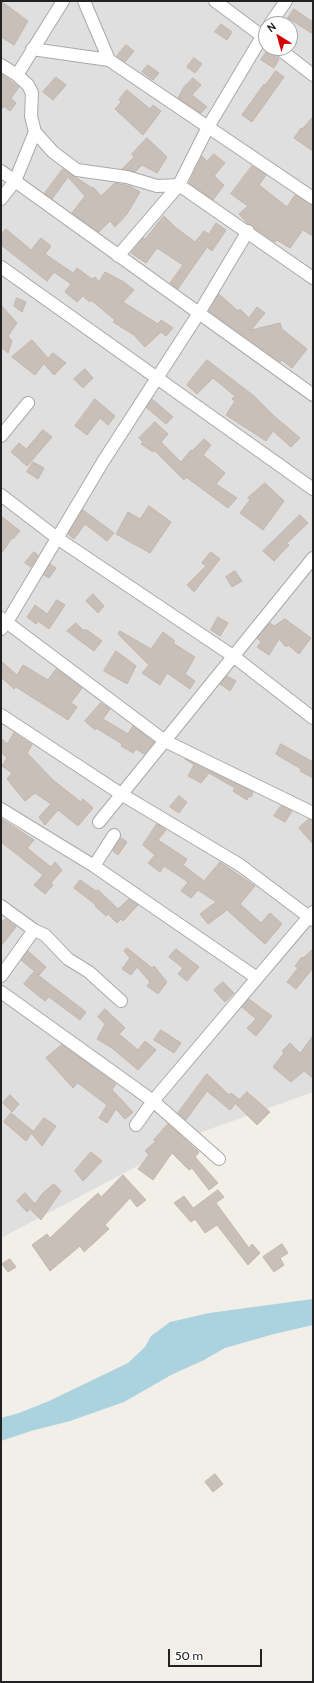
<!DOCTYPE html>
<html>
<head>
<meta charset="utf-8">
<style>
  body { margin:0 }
  #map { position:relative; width:314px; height:1683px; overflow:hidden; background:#f2efe9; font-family:Cabin,sans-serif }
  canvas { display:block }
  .frame { position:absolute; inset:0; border:2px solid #222; pointer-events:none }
  .north { position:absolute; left:258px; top:16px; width:40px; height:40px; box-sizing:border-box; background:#fff; border:1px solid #a7a7a7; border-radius:50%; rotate:323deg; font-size:11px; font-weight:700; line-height:16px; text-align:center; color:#222 }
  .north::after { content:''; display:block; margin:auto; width:14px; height:18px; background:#d40000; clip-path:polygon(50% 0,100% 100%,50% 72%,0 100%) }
  .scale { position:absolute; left:168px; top:1649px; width:94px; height:18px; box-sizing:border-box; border:2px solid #222; border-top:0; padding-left:5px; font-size:12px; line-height:14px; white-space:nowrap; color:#222; -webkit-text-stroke:3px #fff; paint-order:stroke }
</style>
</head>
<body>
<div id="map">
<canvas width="314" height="1683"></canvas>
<div class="frame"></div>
<div class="north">N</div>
<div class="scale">50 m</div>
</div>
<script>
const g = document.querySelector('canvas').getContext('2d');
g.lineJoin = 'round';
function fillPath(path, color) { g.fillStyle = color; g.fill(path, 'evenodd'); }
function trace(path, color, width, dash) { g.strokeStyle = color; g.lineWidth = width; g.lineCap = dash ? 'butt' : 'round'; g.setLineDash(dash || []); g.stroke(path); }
const residential = new Path2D(`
  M1 1H313V1092L202 1132 1 1238ZM266 24H290V48H266Z`);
const water = new Path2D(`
  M313 1299V1325L274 1334 225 1348 204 1360 171 1375 124 1402 70 1421 31 1431 1 1441V1418L19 1413 49 1401 128 1363 145 1347 151 1336 170 1322 209 1313Z`);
const building = new Path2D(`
  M1 1 28 21 14 45 1 37Z
  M294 9 313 22V34L288 18Z
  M221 24 232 32 227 40 215 32Z
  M126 45 134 51 125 62 117 56Z
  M267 51 279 59 274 68 261 60Z
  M194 58 202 64 195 73 187 67Z
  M148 65 159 73 153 80 142 72Z
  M276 71 284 77 252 122 242 115 264 84 265 85Z
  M1 74 19 87 11 98 16 103 10 111 4 106 1 110Z
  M56 77 66 85 53 100 43 92Z
  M193 78 201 85 192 95 207 107 201 113 178 98 184 87Z
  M127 90 150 109 153 105 161 111 143 135 115 109 121 102 119 100Z
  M313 117V151L294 138 301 128 302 129Z
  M147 138 167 157 157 173 142 165 135 172 122 169 134 157 132 154Z
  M214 154 225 163 214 176 224 185 213 200 189 183 202 156 207 161Z
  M252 166 266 175 259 185 287 207 295 195 313 205V236L303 230 290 248 277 240 275 242 248 224 239 214 248 206 231 194Z
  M63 169 92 188 93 187 101 196 115 183 130 186 140 192 127 214 115 227 110 221 99 232 72 213 85 196 68 177 52 199 45 193Z
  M164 216 175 227 195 242 204 231 209 234 216 223 226 230 212 251 207 247 178 289 170 283 183 265 157 248 146 263 131 253 143 238 145 239Z
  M6 229 31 250 41 238 51 246 45 254 73 273 77 268 92 279 95 277 99 282 105 272 124 282 134 290 123 302 158 324 161 320 173 328 166 336 161 332 145 347 134 335 113 322 115 320 91 300 90 302 83 296 77 302 65 292 71 284 54 272 47 281 1 245V235Z
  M219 294 238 311 240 309 249 318 257 307 265 313 251 330 280 323 282 329 307 349 292 368 282 360 280 362 209 311Z
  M17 298 26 302 22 312 14 306Z
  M1 305 17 323 8 336 12 341 8 353 1 347Z
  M32 340 48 358 35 375 12 357Z
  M53 353 66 363 54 375 44 364Z
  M207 360 254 396 274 416 300 438 291 447 273 431 266 441 226 415 235 401 232 399 235 396 213 378 197 394 187 385Z
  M85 369 93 378 83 388 74 379Z
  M95 399 115 416 108 425 100 418 87 435 75 426Z
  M152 399 173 417 166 424 147 408Z
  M155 422 168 434 161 442 181 462 191 450 192 451 204 439 211 445 203 455 225 473 216 484 237 498 228 508 186 477 184 480 154 450 153 452 141 444 143 442 139 438Z
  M43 430 52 437 27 466 11 452 19 443 26 449Z
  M33 462 44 468 38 479 27 472Z
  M265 483 284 501 263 530 240 513 250 500 248 498Z
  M149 506 171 522 150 553 116 534 128 512 140 519Z
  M83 510 114 533 107 541 85 524 74 539 68 534Z
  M300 515 308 523 287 543 289 545 274 561 263 551Z
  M1 516 20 531 13 539 12 538 1 554Z
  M34 552 38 555 31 567 25 563Z
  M211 552 220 559 194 592 187 585 206 566 202 563Z
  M50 564 56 568 49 578 44 575Z
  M235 571 242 581 232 587 226 577Z
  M93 594 104 606 98 613 86 601Z
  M57 600 65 605 49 629 38 621 36 624 27 617 35 605 47 614Z
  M218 617 228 623 220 636 211 630Z
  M285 619 311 638 299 654 288 645 286 647 279 639 269 655 257 647 261 642 257 638 270 623 274 626Z
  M76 623 83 630H87L102 641 94 651 67 631Z
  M120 631 151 649 163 632 175 641 173 643 195 657 185 674 195 681 190 689 167 673 160 685 142 673 149 665 118 634Z
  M116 651 136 666 127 684 104 671Z
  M1 661 17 675 23 665 48 680 56 669 82 688 71 703 77 707 68 720 16 687 14 689 1 677Z
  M227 676 236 681 230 691 220 684Z
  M101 703 110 709 103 719 128 734 133 726 154 742 144 754 136 749 133 753 121 746 122 744 96 728 95 730 85 721Z
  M14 733 32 745 27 753 54 781 81 802 83 799 93 808 78 826 58 810 45 825 39 817 51 804 35 793 25 801 7 779 12 773 2 766 7 758 1 752V738L7 744Z
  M281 744 313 762V778L300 771 301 769 276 754Z
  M185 759 253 792 251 797 249 796 247 800 233 791 235 788 209 773 201 783 188 776 194 765Z
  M179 796 187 802 179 813 170 807Z
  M281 806 292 811 285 822 274 816Z
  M2 819 34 840 27 848 51 867 55 862 62 870 51 883 53 885 45 894 34 885 43 875 1 842Z
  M309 819 313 820V844L299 828Z
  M157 824 166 830 158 840 187 859 183 865 204 881 220 862 255 886 240 904 261 923 270 913 282 924 265 944 227 910 208 924 200 914 216 902 198 890 191 898 181 891 188 882 164 866 160 872 148 863 155 855 143 845Z
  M121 838 127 842 118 855 113 851Z
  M80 880 96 891 98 890 118 909 129 899 138 905 123 921 121 919 117 923 108 914 106 916 95 906 96 905 74 888Z
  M6 919 16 927 1 946V923Z
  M127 948 152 968 154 966 167 982 158 994 147 986 150 982 137 967 131 975 122 969 130 958 124 951Z
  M176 949 199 967 187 981 178 974 183 968 169 957Z
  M313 949V968L296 989 287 982 298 968 295 966 302 957 303 958Z
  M28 951 46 967 39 975 21 960Z
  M34 972 86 1012 80 1020 49 997 45 1001 24 984Z
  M223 982 234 993 225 1002 214 990Z
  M249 999 272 1016 256 1036 247 1028 256 1019 242 1007Z
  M105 1009 125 1028 119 1034 138 1050 145 1041 156 1050 138 1070 112 1048 97 1039 105 1024 98 1017Z
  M161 1030 181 1043 174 1053 154 1040Z
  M313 1036V1078L304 1071 291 1082 273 1067 284 1053 282 1051 290 1043 300 1053Z
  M62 1045 116 1084 112 1090 133 1112 125 1119 116 1109 107 1123 99 1118 107 1105 78 1083 73 1088 46 1058Z
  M207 1074 229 1095 231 1093 239 1099 230 1110 207 1091 186 1120 178 1113Z
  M247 1092 270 1112 257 1125 236 1104Z
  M10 1095 19 1104 12 1112 3 1103Z
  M11 1113 33 1131 26 1141 4 1122Z
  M44 1118 56 1126 42 1146 32 1134Z
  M168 1124 199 1152 195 1157 218 1183 209 1190 192 1168 189 1170 172 1153 153 1180 138 1169 149 1155 145 1151 156 1141 154 1140Z
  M91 1152 102 1161 83 1181 75 1171Z
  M123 1175 146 1200 137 1207 130 1198 105 1225 109 1229 84 1252 80 1246 50 1271 32 1245 47 1234 50 1238 89 1201 98 1193 101 1197Z
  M54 1184 61 1191 41 1220 31 1210 42 1194Z
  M218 1190 224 1197 216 1203 249 1248 252 1244 260 1253 248 1265 217 1225 205 1233 195 1219 191 1222 174 1203 184 1196 193 1208Z
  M25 1193 35 1204 27 1212 17 1201Z
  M282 1244 288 1253 280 1258 284 1265 274 1272 263 1257Z
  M10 1259 16 1267 8 1272 2 1264Z
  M215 1474 223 1484 213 1492 205 1482Z`);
const street = new Path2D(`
  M84 1 109 60
  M215 1 266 39
  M270 24 286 1
  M278 48 313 75
  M32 49 109 60 313 198
  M1 65 17 75 28 85 32 93 31 116 35 132 15 181 1 199
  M17 75 63 1
  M35 132 53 152 77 170 127 177 157 186 179 185 313 278
  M1 171 313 395
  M118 256 179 185 208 127 266 30
  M1 267 313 489
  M1 436 28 403
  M1 495 57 538 233 656 313 718
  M1 618 165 741 313 813
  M1 629 7 622 104 460 199 313 248 231
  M1 715 121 794 240 865 313 920
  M1 809 94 866 257 978
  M99 822 313 558
  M94 866 114 835
  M1 906 34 930 45 935 68 959 89 972 121 1001
  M1 976 34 930
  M1 992 153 1101 219 1159
  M136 1125 153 1101 313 912`);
fillPath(residential, '#e0dfdf');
fillPath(water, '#aad3df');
fillPath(building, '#c7bfb8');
trace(building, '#c4b6ab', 1);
trace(street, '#a9a9a9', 14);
trace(street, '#fff', 12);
</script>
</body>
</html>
